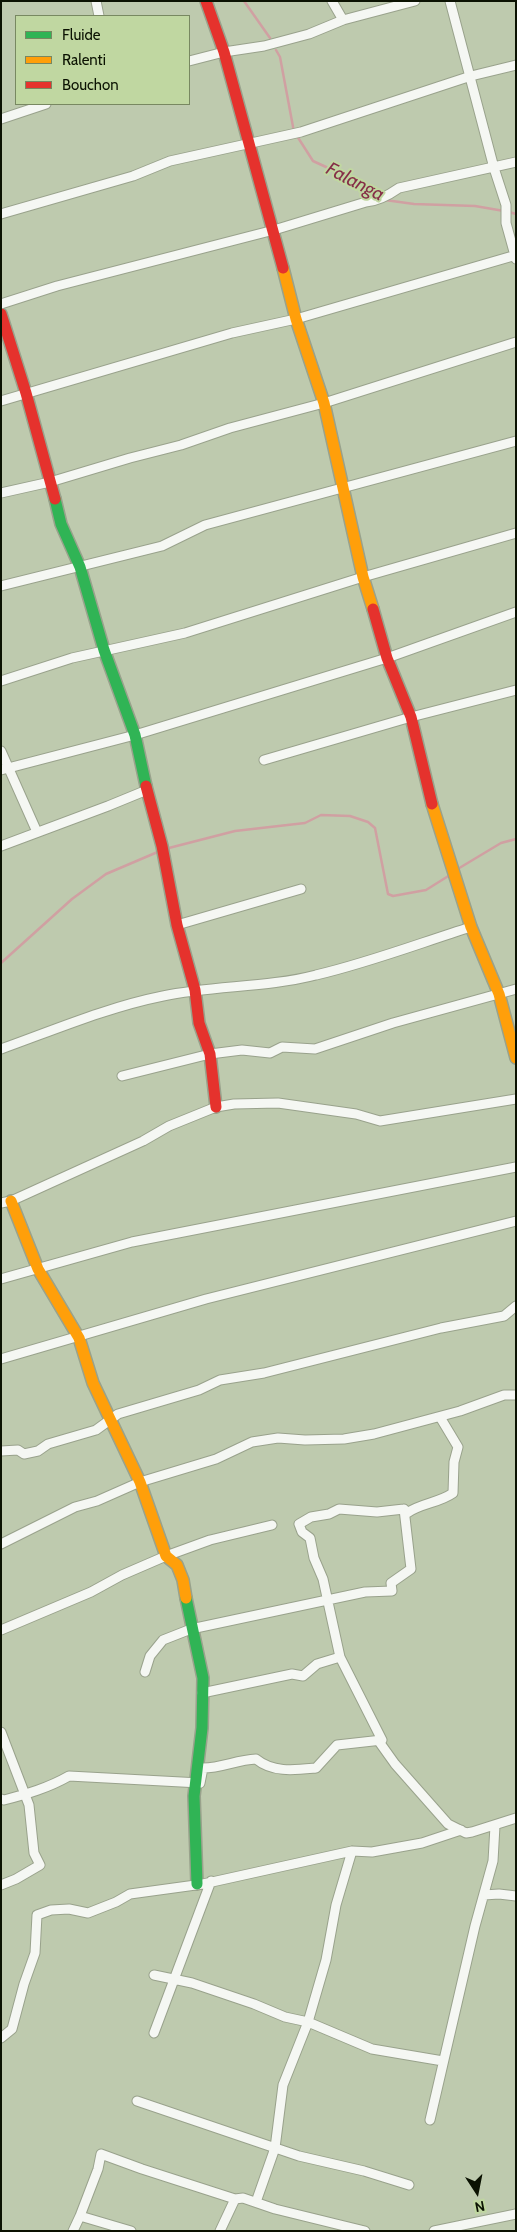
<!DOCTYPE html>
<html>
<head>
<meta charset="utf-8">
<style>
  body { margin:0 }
  #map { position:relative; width:517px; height:2232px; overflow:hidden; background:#becaae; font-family:Cabin,sans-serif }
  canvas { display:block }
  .frame { position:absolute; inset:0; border:2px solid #0b1202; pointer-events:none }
  .legend { position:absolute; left:15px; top:15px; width:175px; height:90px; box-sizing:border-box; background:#c0d7a1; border:1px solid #788861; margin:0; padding:6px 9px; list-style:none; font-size:15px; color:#0b1202 }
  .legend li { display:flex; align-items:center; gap:10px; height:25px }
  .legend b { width:25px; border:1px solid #788861 }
  .north { position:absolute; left:452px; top:2167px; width:50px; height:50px; -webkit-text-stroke:4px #c0d7a1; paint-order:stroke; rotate:169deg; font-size:14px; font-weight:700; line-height:20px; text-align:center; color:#0b1202 }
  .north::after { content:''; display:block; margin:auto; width:18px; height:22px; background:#0b1202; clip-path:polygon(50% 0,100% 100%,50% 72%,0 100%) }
</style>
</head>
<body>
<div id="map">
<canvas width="517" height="2232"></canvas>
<div class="frame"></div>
<ul class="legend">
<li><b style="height:6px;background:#30b455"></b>Fluide</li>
<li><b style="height:6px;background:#ff9f0a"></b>Ralenti</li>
<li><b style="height:6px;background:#e5322d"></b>Bouchon</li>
</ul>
<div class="north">N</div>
</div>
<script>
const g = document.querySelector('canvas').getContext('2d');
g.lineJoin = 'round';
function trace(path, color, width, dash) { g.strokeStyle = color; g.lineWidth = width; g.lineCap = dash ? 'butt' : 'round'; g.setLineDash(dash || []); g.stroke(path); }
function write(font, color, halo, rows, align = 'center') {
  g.font = font + ' Cabin,sans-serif'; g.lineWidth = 4; g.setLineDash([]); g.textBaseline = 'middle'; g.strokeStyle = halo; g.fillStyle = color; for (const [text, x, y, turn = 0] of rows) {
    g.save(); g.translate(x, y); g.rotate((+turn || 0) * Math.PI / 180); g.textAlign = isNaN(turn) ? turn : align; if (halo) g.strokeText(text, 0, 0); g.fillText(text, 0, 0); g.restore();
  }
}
const stream = new Path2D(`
  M244 1 270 38
  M276 50 280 57 294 132
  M297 136 313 161 350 178 368 193 377 197
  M385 200 414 204 475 206 504 211
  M509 212 516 214
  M165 849 235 831 305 823 321 815 350 816 368 822 375 828 388 894 393 896 426 890 450 875
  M456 870 501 843 516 839
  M1 963 72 899 106 874 160 851`);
const street = new Path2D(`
  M96 1 99 16
  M332 1 343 20
  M450 1 494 168 506 205V223L516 259
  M189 61 224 52 264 46 309 34 343 20 415 1
  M1 119 46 104
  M1 214 133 176 170 161 301 132 471 76 516 65
  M1 304 57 286 274 230 366 202C379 201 389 195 399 188L516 162
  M1 401 232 333 296 319 516 255
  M1 493 50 482 130 458 181 445 230 428 324 403 516 342
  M1 586 162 546 205 525 516 441
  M1 681 72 658 185 633 363 577 516 533
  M1 751 37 832
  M264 760 411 717 516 690
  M1 770 135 735 387 658 516 612
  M1 846 108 806 147 790
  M177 925 301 889
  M1 1049C54 1030 108 1007 163 996 213 985 266 988 316 975 368 963 420 943 471 927
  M122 1076 210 1054 242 1050 270 1053 282 1047 315 1049 393 1023 516 989
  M1 1203 11 1201 143 1141 169 1126 216 1107 234 1104 278 1103 356 1114 380 1121 516 1099
  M1 1279 132 1242 516 1167
  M1 1359 206 1299 516 1221
  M1 1451 18 1450 24 1454 38 1451 48 1444 96 1430 118 1414 199 1390 220 1380 264 1373 441 1328 504 1316 516 1306
  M404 1509 377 1512 339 1509 329 1514 311 1517 299 1524 302 1532 310 1538 314 1558 323 1579 340 1657 382 1740 380 1743 395 1764 448 1824 466 1833 472 1832 516 1818
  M1 1544 75 1507 97 1501 140 1482 216 1459 252 1442 278 1438 305 1440 344 1439 374 1434 460 1411 504 1395H516
  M1 1630 91 1592 122 1575 166 1556 210 1540 272 1525
  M145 1672 150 1656 163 1640 191 1629 365 1592 392 1591 391 1583 411 1569 404 1509 407 1513C421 1503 439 1503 453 1493L454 1462 458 1447 440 1417
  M202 1693 292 1674 303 1676 317 1664 340 1657
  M1 1732 29 1805 34 1853 40 1865 16 1879 1 1885
  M1 1799 4 1800C27 1794 48 1788 69 1776L200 1783 203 1768C222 1768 236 1760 256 1759 273 1773 295 1770 316 1768L337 1745 382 1740
  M484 1895 499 1894 516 1896
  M154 1975 192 1983 254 2004 285 2017 308 2022 372 2049 443 2061
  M154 2033 211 1881
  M1 2038 12 2029 24 1984 35 1953 37 1915 51 1910 69 1909 88 1913 116 1902 130 1894 203 1884 352 1851 372 1852 422 1843 461 1830
  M137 2101 299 2156 364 2171 409 2185
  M430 2120 475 1926 493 1861 495 1826
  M235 2199 243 2198 275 2209 365 2231
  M256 2202 275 2148 283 2085 308 2022 326 1960 336 1905 352 1851
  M73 2231 80 2216
  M131 2231 80 2216 98 2169 101 2154 142 2169 235 2199 220 2231
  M434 2231 516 2214`);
const fast = new Path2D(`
  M55 499 61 524 80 567 104 650 135 735 146 786
  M186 1598 203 1678 202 1728 194 1796 197 1884`);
const slow = new Path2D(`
  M283 268 296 319 324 403 363 577 373 609
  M432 804 471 927 499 994 516 1058
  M11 1201 38 1269 79 1338 93 1383 140 1482 166 1556 177 1565 183 1580 186 1598`);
const jam = new Path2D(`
  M206 1 224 52 283 268
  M1 314 26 393 55 499
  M373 609 387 658 411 717 432 804
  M146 786 162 846 177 925 195 990 199 1023 210 1054 216 1107`);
const waterNames = [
  ["Falanga",355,182,27]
];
trace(stream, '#d0a0a2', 2.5);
trace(street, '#99a28c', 11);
trace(fast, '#99a28c', 14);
trace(slow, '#99a28c', 14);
trace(jam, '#99a28c', 14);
trace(street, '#f5f7f3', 9);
trace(fast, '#30b455', 11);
trace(slow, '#ff9f0a', 11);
trace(jam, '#e5322d', 11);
write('italic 19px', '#852f47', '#c0d7a1', waterNames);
</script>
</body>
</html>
